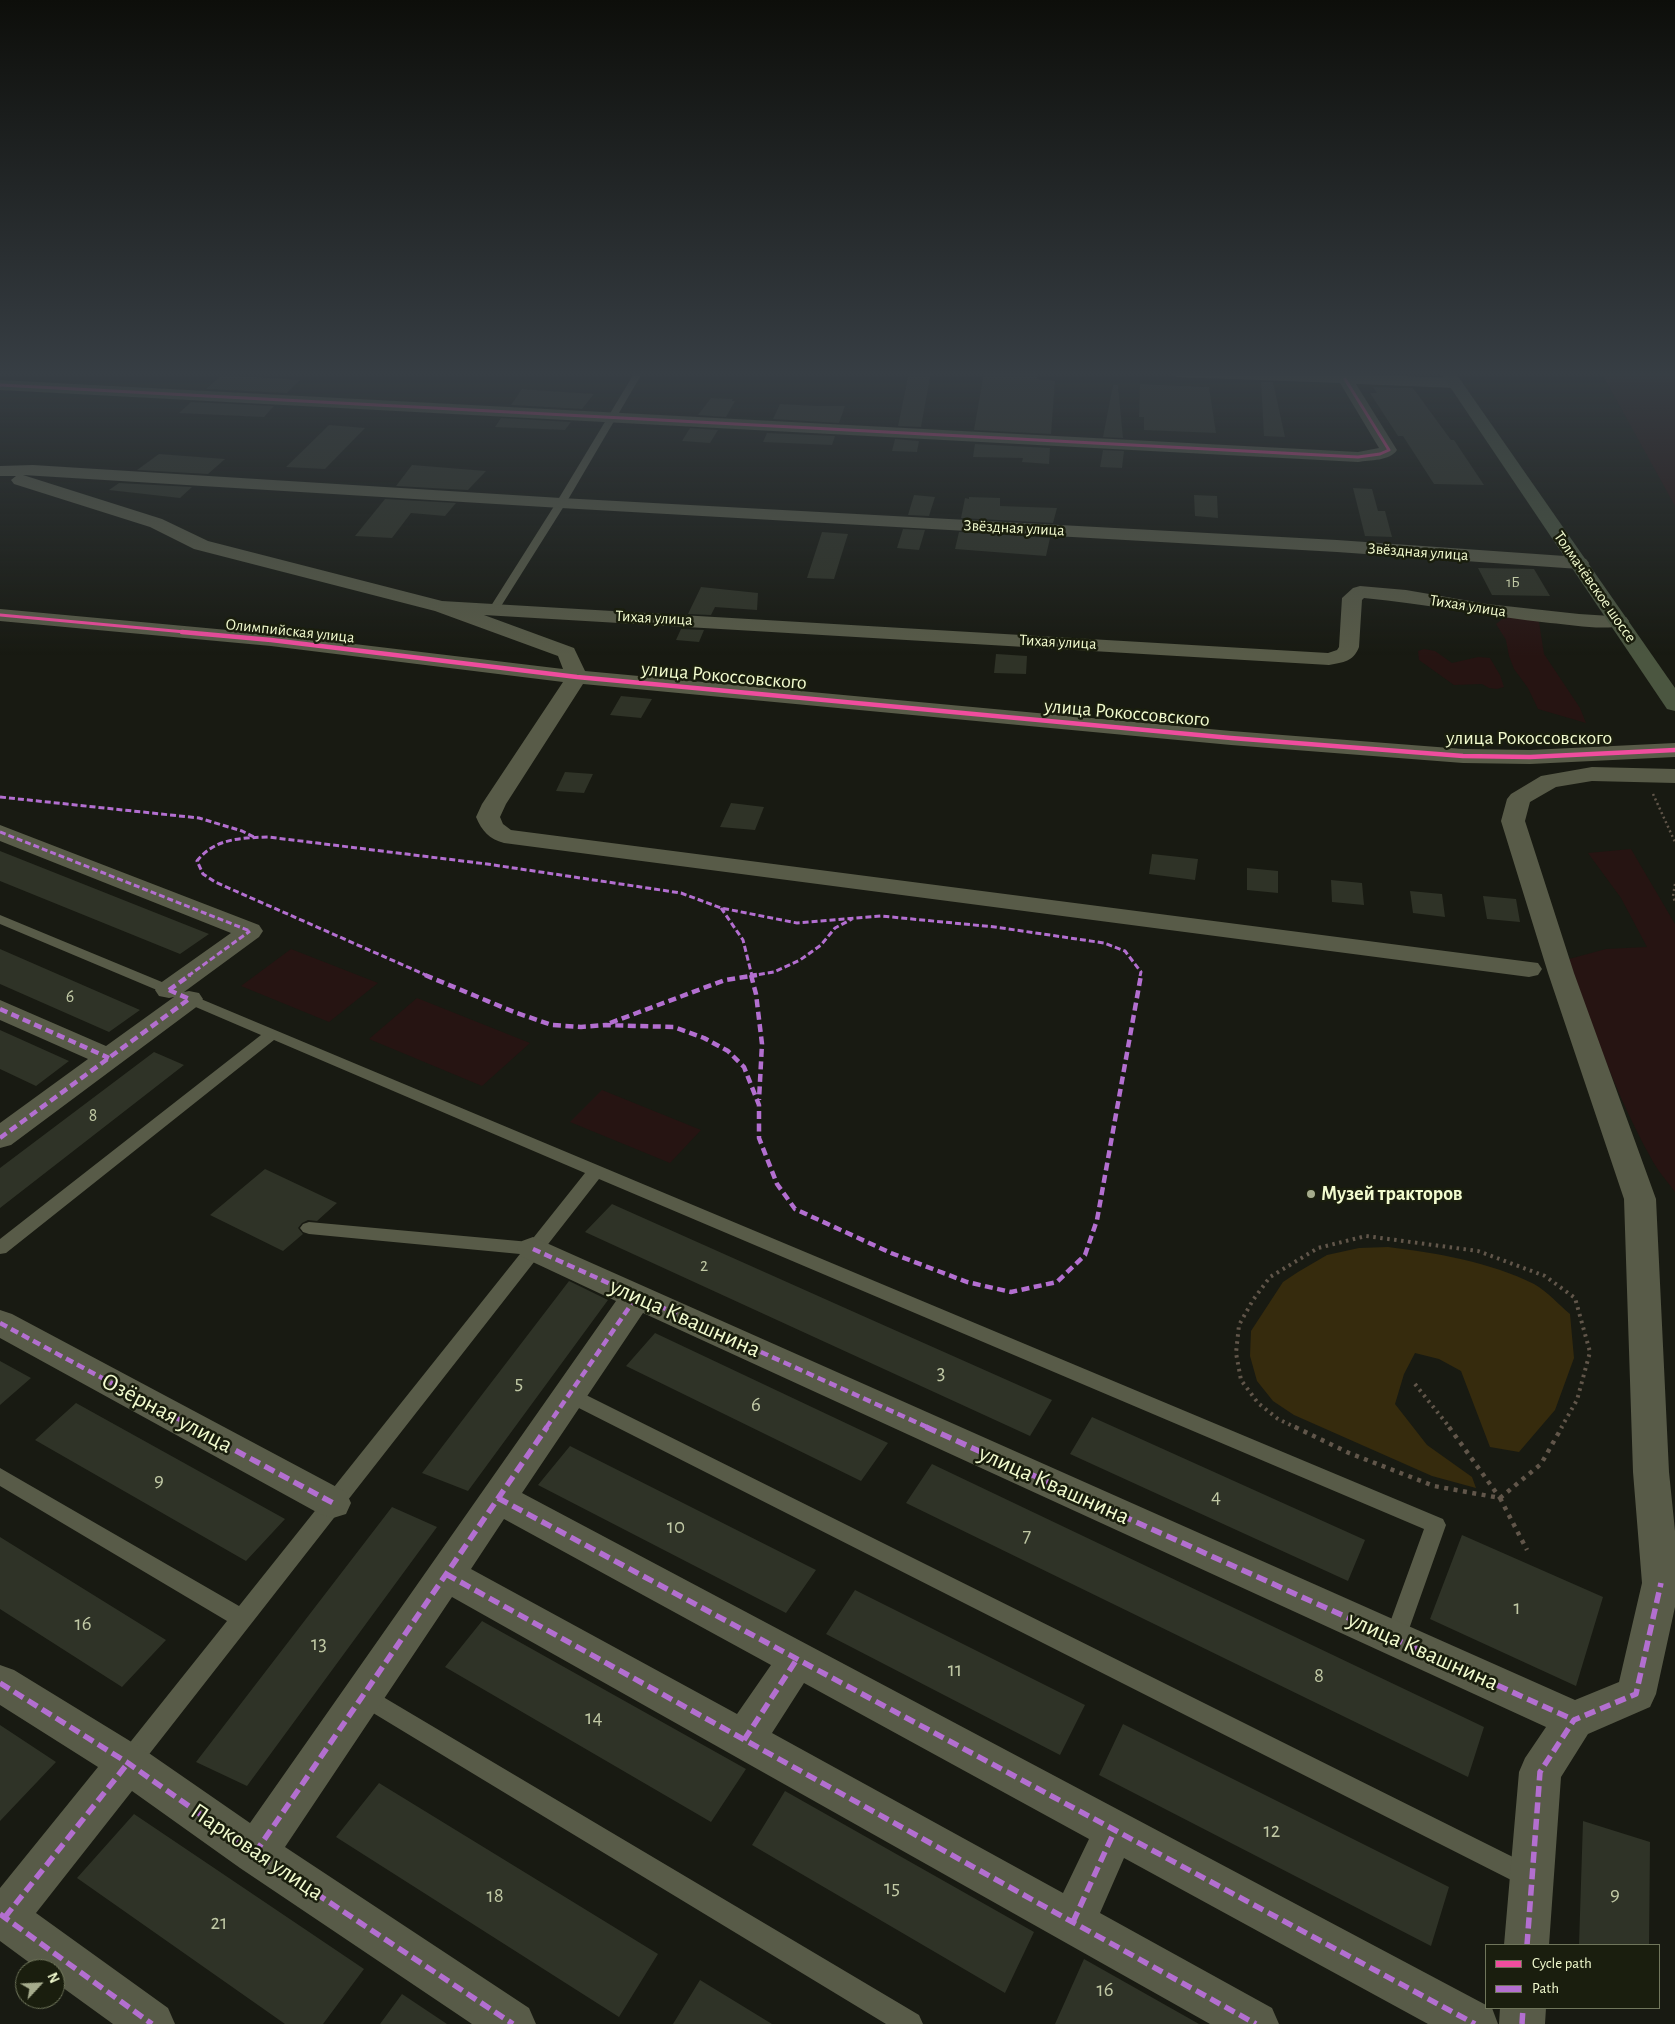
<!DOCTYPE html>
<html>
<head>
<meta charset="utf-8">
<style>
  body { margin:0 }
  #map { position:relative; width:1675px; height:2024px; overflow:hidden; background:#181a12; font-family:"Alegreya Sans",sans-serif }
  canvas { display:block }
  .legend { position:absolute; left:1485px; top:1944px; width:175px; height:65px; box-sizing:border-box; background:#1a1e0e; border:1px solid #70765b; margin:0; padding:6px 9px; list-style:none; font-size:15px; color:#f2fbcf }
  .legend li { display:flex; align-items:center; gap:10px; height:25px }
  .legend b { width:25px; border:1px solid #70765b }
  .north { position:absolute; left:15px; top:1959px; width:50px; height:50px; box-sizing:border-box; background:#1a1e0e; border:1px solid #70765b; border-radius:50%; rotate:65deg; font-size:14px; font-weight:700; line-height:20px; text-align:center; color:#f2fbcf }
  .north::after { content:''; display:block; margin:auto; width:18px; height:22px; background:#a6ac8d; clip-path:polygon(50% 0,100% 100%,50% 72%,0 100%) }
</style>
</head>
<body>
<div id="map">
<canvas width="1675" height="2024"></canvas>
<ul class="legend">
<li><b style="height:6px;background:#ef4d9e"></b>Cycle path</li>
<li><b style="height:6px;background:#b36fd0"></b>Path</li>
</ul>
<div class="north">N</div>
</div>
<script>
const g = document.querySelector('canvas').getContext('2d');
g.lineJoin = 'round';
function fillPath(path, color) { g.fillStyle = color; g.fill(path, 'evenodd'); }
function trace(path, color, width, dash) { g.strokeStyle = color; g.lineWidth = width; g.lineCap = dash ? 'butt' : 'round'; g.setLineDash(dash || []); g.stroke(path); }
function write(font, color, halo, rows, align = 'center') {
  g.font = font + ' "Alegreya Sans",sans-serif'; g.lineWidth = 5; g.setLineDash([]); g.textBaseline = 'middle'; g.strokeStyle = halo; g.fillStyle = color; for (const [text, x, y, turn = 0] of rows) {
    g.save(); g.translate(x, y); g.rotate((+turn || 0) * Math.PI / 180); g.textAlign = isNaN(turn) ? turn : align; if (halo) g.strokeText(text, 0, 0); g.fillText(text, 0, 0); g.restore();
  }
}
const green = new Path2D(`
  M1601 372H1675V507V506Z
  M1512 611 1536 616 1539 622 1544 654 1580 708 1586 723 1538 709 1528 688 1514 669 1509 656 1506 640 1496 624Z
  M1424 649 1435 651 1452 663 1478 657 1490 658 1500 675 1504 687 1497 689 1489 688 1482 684 1454 685 1419 660 1418 651Z
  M1631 849 1675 924V1192C1667 1181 1657 1170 1651 1158 1616 1095 1592 1027 1569 959L1606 949 1647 947 1621 898 1588 853Z
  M291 949 378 983 329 1022 241 986Z
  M417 998 530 1043 482 1086 369 1039Z
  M602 1090 701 1130 670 1163 570 1122Z`);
const water = new Path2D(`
  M1388 1247C1437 1253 1490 1262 1534 1284 1547 1291 1559 1305 1570 1314L1574 1358 1555 1410 1519 1452 1490 1447 1461 1371 1439 1359 1415 1353 1404 1374 1395 1404 1427 1445 1472 1477 1476 1488 1432 1476 1294 1415 1273 1401 1257 1381 1250 1356 1251 1331 1283 1282 1298 1272 1327 1255 1359 1248Z`);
const building = new Path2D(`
  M909 372H931L921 427 898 426Z
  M984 372H1039L1036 379 1055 381 1051 434 974 430Z
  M222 375 300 380 287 393 206 389Z
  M1261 382H1273L1285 437 1264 436Z
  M1140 384 1209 387 1216 433 1144 430V417H1139Z
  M1113 385H1118L1123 438 1103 437Z
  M1373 387 1413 388 1451 440H1454L1484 485 1434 484 1403 436H1398L1370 393H1377Z
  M522 389 548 391 594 394 582 409 511 405Z
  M711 398 733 399 732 401H735L726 417 698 415Z
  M191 402 274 406 264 417 179 413Z
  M780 404 818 406H845L839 423 773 419Z
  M501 418 571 422 565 430 495 427Z
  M329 425 365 428 325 469 286 467Z
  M690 428 718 430 710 443 682 441Z
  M767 433 835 436 832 445 763 442Z
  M895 439 919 441 917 452 892 451Z
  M975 444 1050 448 1049 464 1022 462 1023 458 973 457Z
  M1103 450 1124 451 1122 468 1100 467Z
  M159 454 225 459 208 474 137 470Z
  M412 465 486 471 468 490 396 486Z
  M119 483 192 487 180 498 109 490Z
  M1353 488 1372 489 1378 511H1385L1392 537 1365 536Z
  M914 495 935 497 929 516 908 515Z
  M1194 495 1217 496 1218 518 1195 516Z
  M969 497 1000 498V506L1057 508 1053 523 961 518 965 498 969 499Z
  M385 499 456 503 445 516 411 513 392 538 355 536Z
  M903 529 925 530 919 550 897 548Z
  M822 532 848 534 834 579 807 578Z
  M959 532 1050 538 1046 556 955 549Z
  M1478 568 1534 569 1550 596 1492 595Z
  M701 587 758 593 757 610 715 607 711 615 688 614Z
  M681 629 704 630 699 642 676 640Z
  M996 654 1027 656 1026 674 994 673Z
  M621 696 652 699 641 718 610 715Z
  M565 772 593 774 584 793 556 791Z
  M731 803 764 807 755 830 720 827Z
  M0 851 63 876 209 934 180 954 0 881Z
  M1152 854 1198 859 1195 880 1149 874Z
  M1247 868 1278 871V893L1247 890Z
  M1331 880 1362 883 1364 905 1332 902Z
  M1410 891 1442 894 1445 917 1413 913Z
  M1483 896 1516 899 1520 922 1487 919Z
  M0 949 140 1010 109 1032 0 984Z
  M0 1030 69 1061 36 1086 0 1069Z
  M154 1052 184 1065 0 1208V1168Z
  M265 1169 337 1203 317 1221 308 1220 302 1223 298 1228 303 1234 283 1251 210 1215Z
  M612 1204 863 1316 1052 1400 1030 1436 585 1232Z
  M569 1281 608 1300 468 1491 422 1473Z
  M655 1333 888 1443 861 1481 626 1366Z
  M0 1361 31 1378 0 1405Z
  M76 1403 285 1519 246 1561 35 1440Z
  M1092 1417 1365 1540 1348 1581 1070 1454Z
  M570 1446 816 1570 786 1613 538 1485Z
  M932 1464 1484 1727 1468 1777 906 1503Z
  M392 1507 437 1527 247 1786 196 1762Z
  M1462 1535 1603 1597 1576 1686 1430 1619Z
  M0 1537 166 1640 122 1687 0 1609Z
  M855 1590 1085 1705 1060 1755 826 1634Z
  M482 1621 746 1769 711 1822 445 1667Z
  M1123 1724 1449 1887 1431 1946 1099 1775Z
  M0 1725 56 1762 0 1821Z
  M379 1783 658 1954 619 2017 336 1837Z
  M785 1791 1034 1932 1005 1993 752 1845Z
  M134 1814 364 1969 323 2024H285L77 1878Z
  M1583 1821 1650 1842 1649 1945H1579Z
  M1084 1959 1199 2024H1055Z
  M700 1980 772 2024H673Z
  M402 1994 447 2024H380Z`);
const pathFar2 = new Path2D(`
  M1653 794 1675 842
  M1675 884 1673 896 1675 902`);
const pathFar1 = new Path2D(`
  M1415 1384 1450 1428
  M1297 1428 1278 1419 1258 1403 1241 1380 1236 1353 1239 1325 1253 1300 1270 1277 1318 1248 1366 1236 1478 1251 1545 1276 1575 1298 1590 1352 1577 1400 1561 1428`);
const path = new Path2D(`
  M1295 1427 1349 1453 1434 1486 1500 1498
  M1449 1427 1500 1498
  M1500 1498 1527 1550
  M1500 1498 1541 1464 1562 1427`);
const lane = new Path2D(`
  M635 372H643L566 503 498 611H490L489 609 556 503Z
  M0 915 174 987 176 990 174 993H164L0 924Z
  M189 994 1443 1519 1446 1525 1403 1646 1395 1649 1387 1646 1384 1639 1424 1529 599 1179 136 1771 128 1774 120 1771 117 1763 120 1755 227 1621 0 1486V1468L239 1606 520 1254 309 1234 303 1232 300 1228 303 1224 309 1222 530 1242 585 1173 274 1040 6 1253 0 1254V1239L261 1035 184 1002 182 999 184 996Z
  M570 1387 1537 1869 1541 1877 1537 1885 1529 1889 1521 1885 563 1400 561 1395 563 1390Z
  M363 1685 919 2015 923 2024H886L355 1702 352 1695 355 1688Z`);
const street = new Path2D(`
  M1170 372H1305L1454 378 1460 380 1462 383 1460 386 1454 388 1356 384 1397 450C1390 461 1370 460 1358 462L0 390V380L1358 452 1379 448 1340 383 1177 377 1172 375Z
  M33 465 561 498 1337 540 1579 557 1586 559 1589 563 1586 567 1579 569 1337 552 561 508 23 475 162 519 208 541 442 601 1328 653 1337 650 1339 647 1342 598 1353 588 1360 586 1406 590 1487 604 1579 614 1626 617 1629 621 1626 625C1603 631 1574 625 1550 623 1488 616 1426 604 1364 598L1362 600 1359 647C1353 662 1344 662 1329 665L484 615 574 648 585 671 1231 731 1463 749 1530 750 1675 743V757L1530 764 1463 763 1231 745 583 684 506 804 500 817 503 824 511 830 1538 963 1542 969 1538 975 1529 977 504 843C489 839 482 831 476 817L482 804 563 682 271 646 0 621V609L271 634 563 669 558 656 435 611 194 549 150 527 14 484 11 480 16 476H0V466Z
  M1592 767 1675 769V783L1592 781 1556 787 1530 802 1525 821 1574 973 1656 1199 1669 1472 1675 1531V1607L1656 1694 1650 1707 1588 1734 1561 1777 1549 1945H1504L1519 1772 1525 1758 1546 1727 643 1313 522 1493 1486 2005V2008H1492L1498 2024H1428L1124 1858 1100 1913 1272 2008 1279 2024H1210L452 1597 285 1847 529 2008 536 2024H472L240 1868 132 1791 36 1913 168 2008 175 2024H113L55 1982V1969H38L0 1941V1888L98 1767 0 1705V1665L14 1670 143 1749 250 1823 616 1301 522 1257 517 1249 522 1241 533 1237 1575 1700 1619 1682 1642 1583 1633 1472 1624 1199 1548 973 1501 821 1507 799 1511 794 1541 776ZM504 1519 771 1665 737 1714 471 1569ZM804 1683 1089 1839 1063 1893 772 1733Z
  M0 825 259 925 263 931 259 937 184 992 189 991 199 993 203 999 199 1005 11 1145 0 1148V1123L88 1059 0 1020V1000L106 1046 174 997 169 998 159 996 155 990 159 984 231 933 0 841Z
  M0 1310 12 1314 346 1492 351 1503 346 1514 333 1518 320 1514 0 1338Z
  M1500 2008H1546L1545 2024H1499Z`);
const primary = new Path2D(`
  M1440 372H1455L1675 688V711L1667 709Z`);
const quietFar2 = new Path2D(`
  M0 797 199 818 242 831 254 837
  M0 832 250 931
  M721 908 743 940 752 976
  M188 976 250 931
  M428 976 215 882 203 874 197 861C215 838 241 838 268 837L487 864 681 893 721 908 797 923 881 916 995 927 1104 943 1125 951 1141 972 1140 976
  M750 976 774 972 800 960 821 945 835 928 852 919`);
const quietFar1 = new Path2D(`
  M425 975 514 1012 552 1025 581 1027 606 1025 674 1027 704 1038 728 1051 744 1067 759 1105V1138L777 1184 795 1209 891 1253 967 1282 1011 1292 1057 1282 1085 1255 1097 1220 1141 975
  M751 975 756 994 762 1044 759 1100
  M169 990 190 975
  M169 990 189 999
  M0 1009 109 1058
  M610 1023 725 980 757 975
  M0 1138 189 999
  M533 1249 929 1428
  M0 1323 195 1428
  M546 1428 637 1296`);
const quiet = new Path2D(`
  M192 1427 333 1503
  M926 1427 1574 1720
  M498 1498 1475 2024
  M446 1574 1256 2024
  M0 1683 128 1763 255 1853 513 2024
  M744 1740 797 1659
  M255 1853 547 1427
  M0 1914 152 2024
  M5 1917 128 1763
  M1073 1922 1115 1830
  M1527 1945 1540 1772 1574 1720 1636 1694 1661 1583
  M1522 2024 1523 2008`);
const cyclewayFar1 = new Path2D(`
  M0 385 1358 457 1380 454 1389 450 1345 379
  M0 615 196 633`);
const cycleway = new Path2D(`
  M182 632 271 640 577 677 1231 738 1463 756 1530 757 1675 750`);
const markers = [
  [1311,1194,5,"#a6ac8d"]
];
const farNumbernames = [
  ["1Б",1513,582]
];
const farStreetnames = [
  ["Звёздная улица",1014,528,3],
  ["Звёздная улица",1418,552,4],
  ["Толмачёвское шоссе",1595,587,55],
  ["Тихая улица",1468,606,9],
  ["Тихая улица",654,618,3],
  ["Олимпийская улица",290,631,6],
  ["Тихая улица",1058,642,3]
];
const numberNames = [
  ["6",70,997],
  ["8",93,1116],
  ["2",704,1266]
];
const streetNames = [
  ["улица Рокоссовского",724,676,5],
  ["улица Рокоссовского",1127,713,5],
  ["улица Рокоссовского",1529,738]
];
const poiNames = [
  ["Музей тракторов",1321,1194]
];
const nearNumbernames = [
  ["3",941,1373],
  ["5",519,1383],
  ["6",756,1405],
  ["9",159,1480],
  ["4",1216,1497],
  ["10",676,1527],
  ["7",1027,1536],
  ["1",1517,1608],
  ["16",83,1624],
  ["13",319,1644],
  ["11",955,1670],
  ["8",1319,1676],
  ["14",594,1718],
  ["12",1272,1831],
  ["15",892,1888],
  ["9",1615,1894],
  ["18",495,1896],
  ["21",219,1923],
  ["16",1105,1990]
];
const nearStreetnames = [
  ["улица Квашнина",685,1318,24],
  ["Озёрная улица",167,1413,28],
  ["улица Квашнина",1054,1485,24],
  ["улица Квашнина",1423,1651,24],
  ["Парковая улица",257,1852,34]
];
fillPath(green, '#261412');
fillPath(water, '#362b0d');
fillPath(building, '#2f3327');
trace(pathFar2, '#61564a', 2.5, [2, 3]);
trace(pathFar1, '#61564a', 4, [2.5, 4.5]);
trace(path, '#61564a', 4.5, [4, 5.5]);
fillPath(lane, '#585b48');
fillPath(street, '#585b48');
fillPath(primary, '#4b5640');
trace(quietFar2, '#b36fd0', 3, [6, 3]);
trace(quietFar1, '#b36fd0', 4.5, [8, 4.5]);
trace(quiet, '#b36fd0', 5.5, [11, 5.5]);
trace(cyclewayFar1, '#ef4d9e', 3);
trace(cycleway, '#ef4d9e', 4.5);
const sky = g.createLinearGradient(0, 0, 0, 656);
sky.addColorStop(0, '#0d0e0a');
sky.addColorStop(0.57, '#373e44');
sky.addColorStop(1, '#373e4400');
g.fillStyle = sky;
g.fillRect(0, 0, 1675, 656);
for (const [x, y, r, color] of markers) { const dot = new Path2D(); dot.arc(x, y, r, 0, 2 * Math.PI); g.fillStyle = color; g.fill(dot); trace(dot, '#1a1e0e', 2); }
write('15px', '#c1c9a5', null, farNumbernames);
write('16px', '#f2fbcf', '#1a1e0e', farStreetnames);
write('18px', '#c1c9a5', null, numberNames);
write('20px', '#f2fbcf', '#1a1e0e', streetNames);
write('bold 20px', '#f2fbcf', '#1a1e0e', poiNames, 'left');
write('21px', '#c1c9a5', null, nearNumbernames);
write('24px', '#f2fbcf', '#1a1e0e', nearStreetnames);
</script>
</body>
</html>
